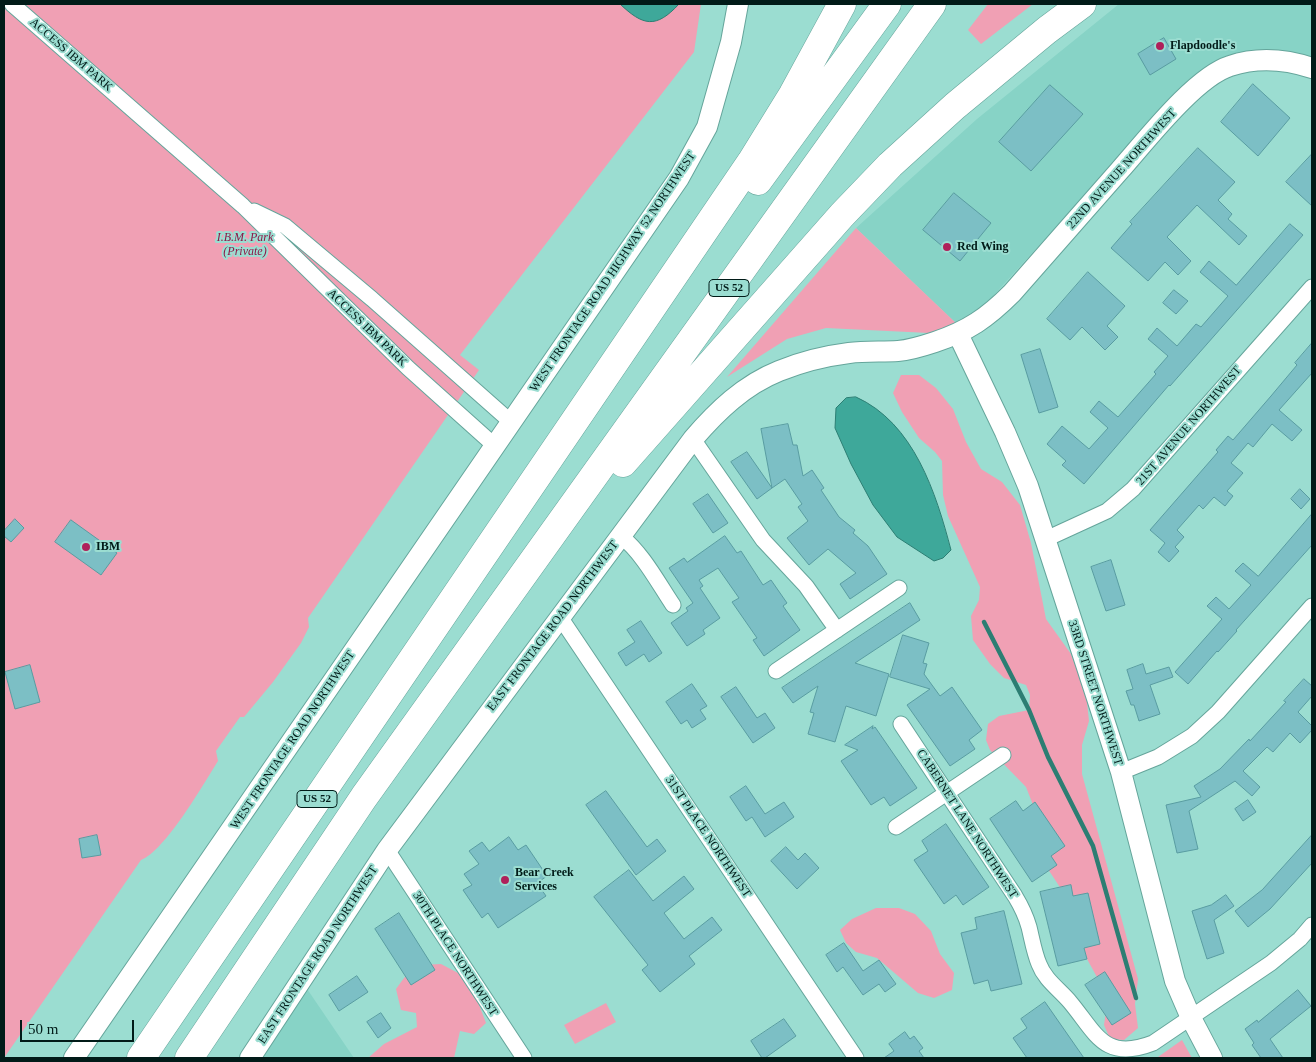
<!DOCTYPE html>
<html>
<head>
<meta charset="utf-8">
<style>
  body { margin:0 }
  #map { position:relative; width:1316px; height:1062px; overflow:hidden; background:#9bddd1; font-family:Georgia,serif }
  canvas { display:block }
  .frame { position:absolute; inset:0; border:5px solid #011b18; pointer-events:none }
  .scale { position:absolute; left:20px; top:1020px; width:114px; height:22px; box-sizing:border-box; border:2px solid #011b18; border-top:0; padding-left:6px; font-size:15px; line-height:18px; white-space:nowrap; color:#011b18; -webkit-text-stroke:4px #9bddd1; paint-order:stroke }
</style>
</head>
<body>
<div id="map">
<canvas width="1316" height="1062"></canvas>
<div class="frame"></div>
<div class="scale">50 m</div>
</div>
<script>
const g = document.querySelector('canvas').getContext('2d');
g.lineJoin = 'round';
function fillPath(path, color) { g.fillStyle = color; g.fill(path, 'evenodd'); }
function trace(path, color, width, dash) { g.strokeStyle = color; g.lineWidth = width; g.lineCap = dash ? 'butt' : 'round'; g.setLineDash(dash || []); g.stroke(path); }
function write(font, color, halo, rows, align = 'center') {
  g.font = font + ' Georgia,serif'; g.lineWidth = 4; g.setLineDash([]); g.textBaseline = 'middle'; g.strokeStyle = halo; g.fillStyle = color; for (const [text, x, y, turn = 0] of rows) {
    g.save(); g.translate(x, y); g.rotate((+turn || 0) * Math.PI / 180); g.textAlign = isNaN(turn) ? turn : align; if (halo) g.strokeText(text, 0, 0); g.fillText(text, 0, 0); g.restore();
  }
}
const built = new Path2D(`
  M1119 4H1312V59L1292 54 1257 51 1225 60 1164 108 993 296 974 314 957 324 856 228 977 119Z
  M301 980 354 1058H250Z`);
const green = new Path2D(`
  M4 4H701L694 52 460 355 479 370 308 618 309 627 301 643 273 682 244 717H240L216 751 218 761C203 785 165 851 141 860L4 1058Z
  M988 4H1033L981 44 968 30Z
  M856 228 957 324 929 333 826 328 787 339 727 377Z
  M901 375H919L936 388 953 409 966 442 981 469 1002 482 1020 505 1031 543 1046 619 1071 654 1086 693 1089 721 1082 745V774L1138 979 1135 1004 1138 1028 1124 1040 1110 1039 1104 1025 1107 1004 1103 988 1087 959 1081 937 1067 898 1042 860 1037 815 1026 787 990 750 986 740 988 724 999 716 1029 710 1030 695 1026 685 1004 678 990 664 973 640 971 616 979 600 980 587 948 516 943 495 942 461 935 452 919 438 902 412 893 393Z
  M876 908H899L915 914 931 931 940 954 954 973 952 990 934 998 918 993 877 958 856 952 846 943 840 930 852 919Z
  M441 964 458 973 478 1002 486 1023 474 1034 460 1031 454 1058H368L384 1044 417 1027 416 1013 401 1010 396 989C413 966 413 965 441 964Z
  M606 1003 616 1022 575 1044 564 1025Z
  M1182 1040 1192 1058H1157L1158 1057Z`);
const water = new Path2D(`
  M620 4H679C656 29 643 26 620 4Z
  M856 397C914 423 936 493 951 550L943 558 934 561 897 537 873 505 851 464 835 428 836 408 846 398Z`);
const stream = new Path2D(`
  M984 622 1029 710 1048 757 1093 846 1136 998`);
const building = new Path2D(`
  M1164 38 1176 59 1150 75 1138 54Z
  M1253 84 1290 118 1258 156 1221 122Z
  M1050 85 1083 114 1031 171 999 142Z
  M1198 148 1235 182 1218 200 1232 214 1228 219 1247 236 1239 245 1197 205 1167 237 1191 261 1178 275 1165 262 1148 281 1111 248 1132 224 1130 222Z
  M1312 154V206L1286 182Z
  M954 193 991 223 960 261 923 230Z
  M1290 224 1303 235 1170 386 1169 385 1084 484 1062 465 1066 461 1047 444 1062 426 1089 449 1108 428 1090 412 1099 401 1118 417 1156 374 1154 372 1168 356 1148 339 1157 328 1177 346 1196 324 1201 327 1228 296 1200 272 1209 261 1236 285Z
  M1088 272 1125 306 1107 326 1118 337 1105 350 1082 327 1070 340 1047 319Z
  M1174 290 1188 301 1176 314 1163 303Z
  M1312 343V373L1279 410 1302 430 1292 441 1272 424 1253 447 1248 443 1231 463 1243 473 1227 491 1233 496 1225 506 1214 497 1203 509 1199 505 1177 530 1184 537 1175 547 1179 551 1169 562 1158 552 1165 543 1150 530 1218 452 1216 450 1228 436 1233 440 1271 396 1297 365 1295 363Z
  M1040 349 1058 407 1039 413 1021 355Z
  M788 424 793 445H797L803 476 812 470 824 488 821 490 839 517 855 530 853 533 868 546 887 574 850 599 840 584 856 573 828 549 809 565 787 538 808 521 798 507 802 504 785 479 772 488 761 429Z
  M747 452 772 488 757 499 731 462Z
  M1300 489 1310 499 1301 509 1291 499Z
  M708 494 728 523 713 533 693 504Z
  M1312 514V545L1236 630 1237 631 1218 652 1217 651 1188 684 1175 672 1222 619 1207 606 1216 597 1229 609 1251 585 1235 571 1243 563 1258 576Z
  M15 519 24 528 11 542 4 536V531Z
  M71 520 117 553 101 575 55 542Z
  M725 536 737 553 741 551 763 585 771 580 787 603 783 606 800 630 764 656 753 640 757 638 732 602 739 598 718 568 699 580 703 586 700 588 720 618 703 630 705 634 687 646 671 623 688 611 686 608 693 603 669 568 684 558 687 562Z
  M1111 560 1125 605 1106 611 1091 567Z
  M910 603 920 620 855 663 889 674 876 716 846 706 835 742 808 734 814 713 810 712 818 686 793 703 782 688Z
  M641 621 662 653 649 662 644 654 626 666 618 653 635 642 627 630Z
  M903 635 929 643 923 663 927 664 924 674 940 696 952 687 982 730 969 740 975 749 950 766 907 705 930 689 890 677Z
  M1143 664 1146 674 1169 667 1173 677 1150 685 1160 714 1139 721 1134 705H1131L1126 691 1133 689 1127 670Z
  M30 665 40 702 15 709 5 672Z
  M1304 679 1312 686V696L1298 712 1312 726V730L1300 743 1290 733 1273 752 1267 747 1243 771 1260 787 1252 796 1235 781 1189 811 1198 849 1177 853 1166 805 1201 797 1194 786 1220 769 1249 739 1250 741 1286 702 1284 701Z
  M692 684 707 706 700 710 706 719 692 728 687 720 681 724 666 702Z
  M736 687 757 718 765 713 775 728 753 743 721 697Z
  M873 726 872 729 875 727 917 788 890 806 884 797 871 805 841 761 858 750 845 745Z
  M746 786 765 814 784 802 794 817 765 837 752 817 746 821 730 797Z
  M606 791 647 847 657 839 666 851 636 875 586 805Z
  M1248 800 1256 812 1243 821 1235 809Z
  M1016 801 1023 811 1035 802 1065 846 1051 856 1057 865 1032 882 990 819Z
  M946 824 989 887 963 905 956 895 944 904 914 860 928 851 922 841Z
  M97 835 101 855 82 858 79 839Z
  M1312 835V863L1270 909 1248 927 1235 911 1262 890Z
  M509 837 518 850 526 845 547 876 537 883 546 896 498 928 488 913 482 918 463 890 472 885 464 874 479 864 469 851 482 842 489 851Z
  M786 847 798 860 805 853 819 868 797 889 771 861Z
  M629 870 653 901 684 876 694 889 664 913 684 939 712 917 722 930 689 956 695 964 660 992 642 970 648 965 594 897Z
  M1071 885 1073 896 1088 893 1100 944 1084 948 1087 959 1058 966 1040 892Z
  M1226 895 1234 906 1214 920 1224 953 1207 959 1192 911 1211 905Z
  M1004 911 1022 984 991 991 988 980 974 984 961 933 977 929 975 918Z
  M399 913 435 970 411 985 375 929Z
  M844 943 863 971 879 960 896 984 885 992 879 984 863 995 843 967 837 972 826 955Z
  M1105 972 1131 1013 1112 1025 1085 985Z
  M357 976 368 992 339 1011 329 995Z
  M1298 990 1311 1006 1270 1039 1283 1058H1261L1252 1045 1254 1043 1245 1029 1257 1020 1258 1022Z
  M1045 1002 1084 1058H1027L1013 1038 1027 1028 1021 1019Z
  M381 1013 391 1028 378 1038 367 1022Z
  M784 1019 796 1036 765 1058H762L751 1041Z
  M905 1032 910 1039 914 1036 923 1048 919 1051 924 1058H884L894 1051 889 1044Z`);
const minor = new Path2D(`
  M12 4 243 206 408 368 495 446
  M254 211 285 226 372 299 511 422
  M693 439 763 540 806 586 837 630
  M621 536C643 554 657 581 673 605
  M1046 539 1107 511 1133 489 1312 287
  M560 617 856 1058
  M776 671 899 588
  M901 724 1015 896C1021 906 1026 916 1029 927 1032 939 1034 952 1039 964 1045 980 1059 989 1070 1002 1096 1033 1104 1062 1153 1043L1271 963 1300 939 1312 925
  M1121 772 1158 757 1192 736 1218 712 1312 606
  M896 827 1003 755
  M387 850 524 1058`);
const tertiary = new Path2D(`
  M958 334 1005 432 1028 486 1121 772 1175 981 1191 1018 1212 1058
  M74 1058 679 178 707 127 731 42 738 4
  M250 1058 387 850 693 439C717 411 744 385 779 371 801 362 825 356 849 353 865 351 882 352 898 351 911 350 923 346 935 342 968 331 987 318 1012 293 1048 252 1084 211 1120 170 1145 142 1195 77 1230 66 1257 57 1285 59 1312 68`);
const motorway = new Path2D(`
  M758 181 887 4
  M623 463 842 215 890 165 955 106 1047 30 1082 4
  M141 1058 751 162 793 94 842 4
  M189 1058 364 797 932 4`);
const markers = [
  [1160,46,5,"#af205a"],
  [947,247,5,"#af205a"],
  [86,547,5,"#af205a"],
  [505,880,5,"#af205a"]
];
const shields = [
  [729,288,40],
  [317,799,40]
];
const shieldNames = [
  ["US 52",729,288],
  ["US 52",317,799]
];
const poiNames = [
  ["Flapdoodle's",1170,46],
  ["Red Wing",957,247],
  ["IBM",96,547],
  ["Bear Creek",515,873],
  ["Services",515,887]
];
const streetNames = [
  ["ACCESS IBM PARK",71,55,41],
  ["22ND AVENUE NORTHWEST",1122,169,-48],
  ["WEST FRONTAGE ROAD HIGHWAY 52 NORTHWEST",613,272,-56],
  ["ACCESS IBM PARK",367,328,44],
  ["21ST AVENUE NORTHWEST",1189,426,-49],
  ["EAST FRONTAGE ROAD NORTHWEST",553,626,-53],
  ["33RD STREET NORTHWEST",1095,693,72],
  ["WEST FRONTAGE ROAD NORTHWEST",293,740,-56],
  ["CABERNET LANE NORTHWEST",967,824,57],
  ["31ST PLACE NORTHWEST",708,837,56],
  ["30TH PLACE NORTHWEST",455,954,57],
  ["EAST FRONTAGE ROAD NORTHWEST",318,955,-57]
];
const parkNames = [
  ["I.B.M. Park",245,238],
  ["(Private)",245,252]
];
fillPath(built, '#87d3c6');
fillPath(green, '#f0a0b4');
fillPath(water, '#3ea89a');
trace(water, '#2c7e73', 1);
trace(stream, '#2c7e73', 4.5);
fillPath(building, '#7cbfc5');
trace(building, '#599ca1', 1);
trace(minor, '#65a59b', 17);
trace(tertiary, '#65a59b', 22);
trace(motorway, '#65a59b', 29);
trace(minor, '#fff', 15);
trace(tertiary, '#fff', 20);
trace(motorway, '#fff', 28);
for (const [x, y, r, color] of markers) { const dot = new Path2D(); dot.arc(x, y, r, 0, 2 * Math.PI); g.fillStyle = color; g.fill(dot); trace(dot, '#9bddd1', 2); }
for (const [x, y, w] of shields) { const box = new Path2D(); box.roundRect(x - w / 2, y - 8.5, w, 17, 4); g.fillStyle = '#9bddd1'; g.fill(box); trace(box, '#011b18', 1); }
write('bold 11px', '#011b18', null, shieldNames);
write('bold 12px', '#011b18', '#9bddd1', poiNames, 'left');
write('12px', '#011b18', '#9bddd1', streetNames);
write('italic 12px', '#8d1847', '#9bddd1', parkNames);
</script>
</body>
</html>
